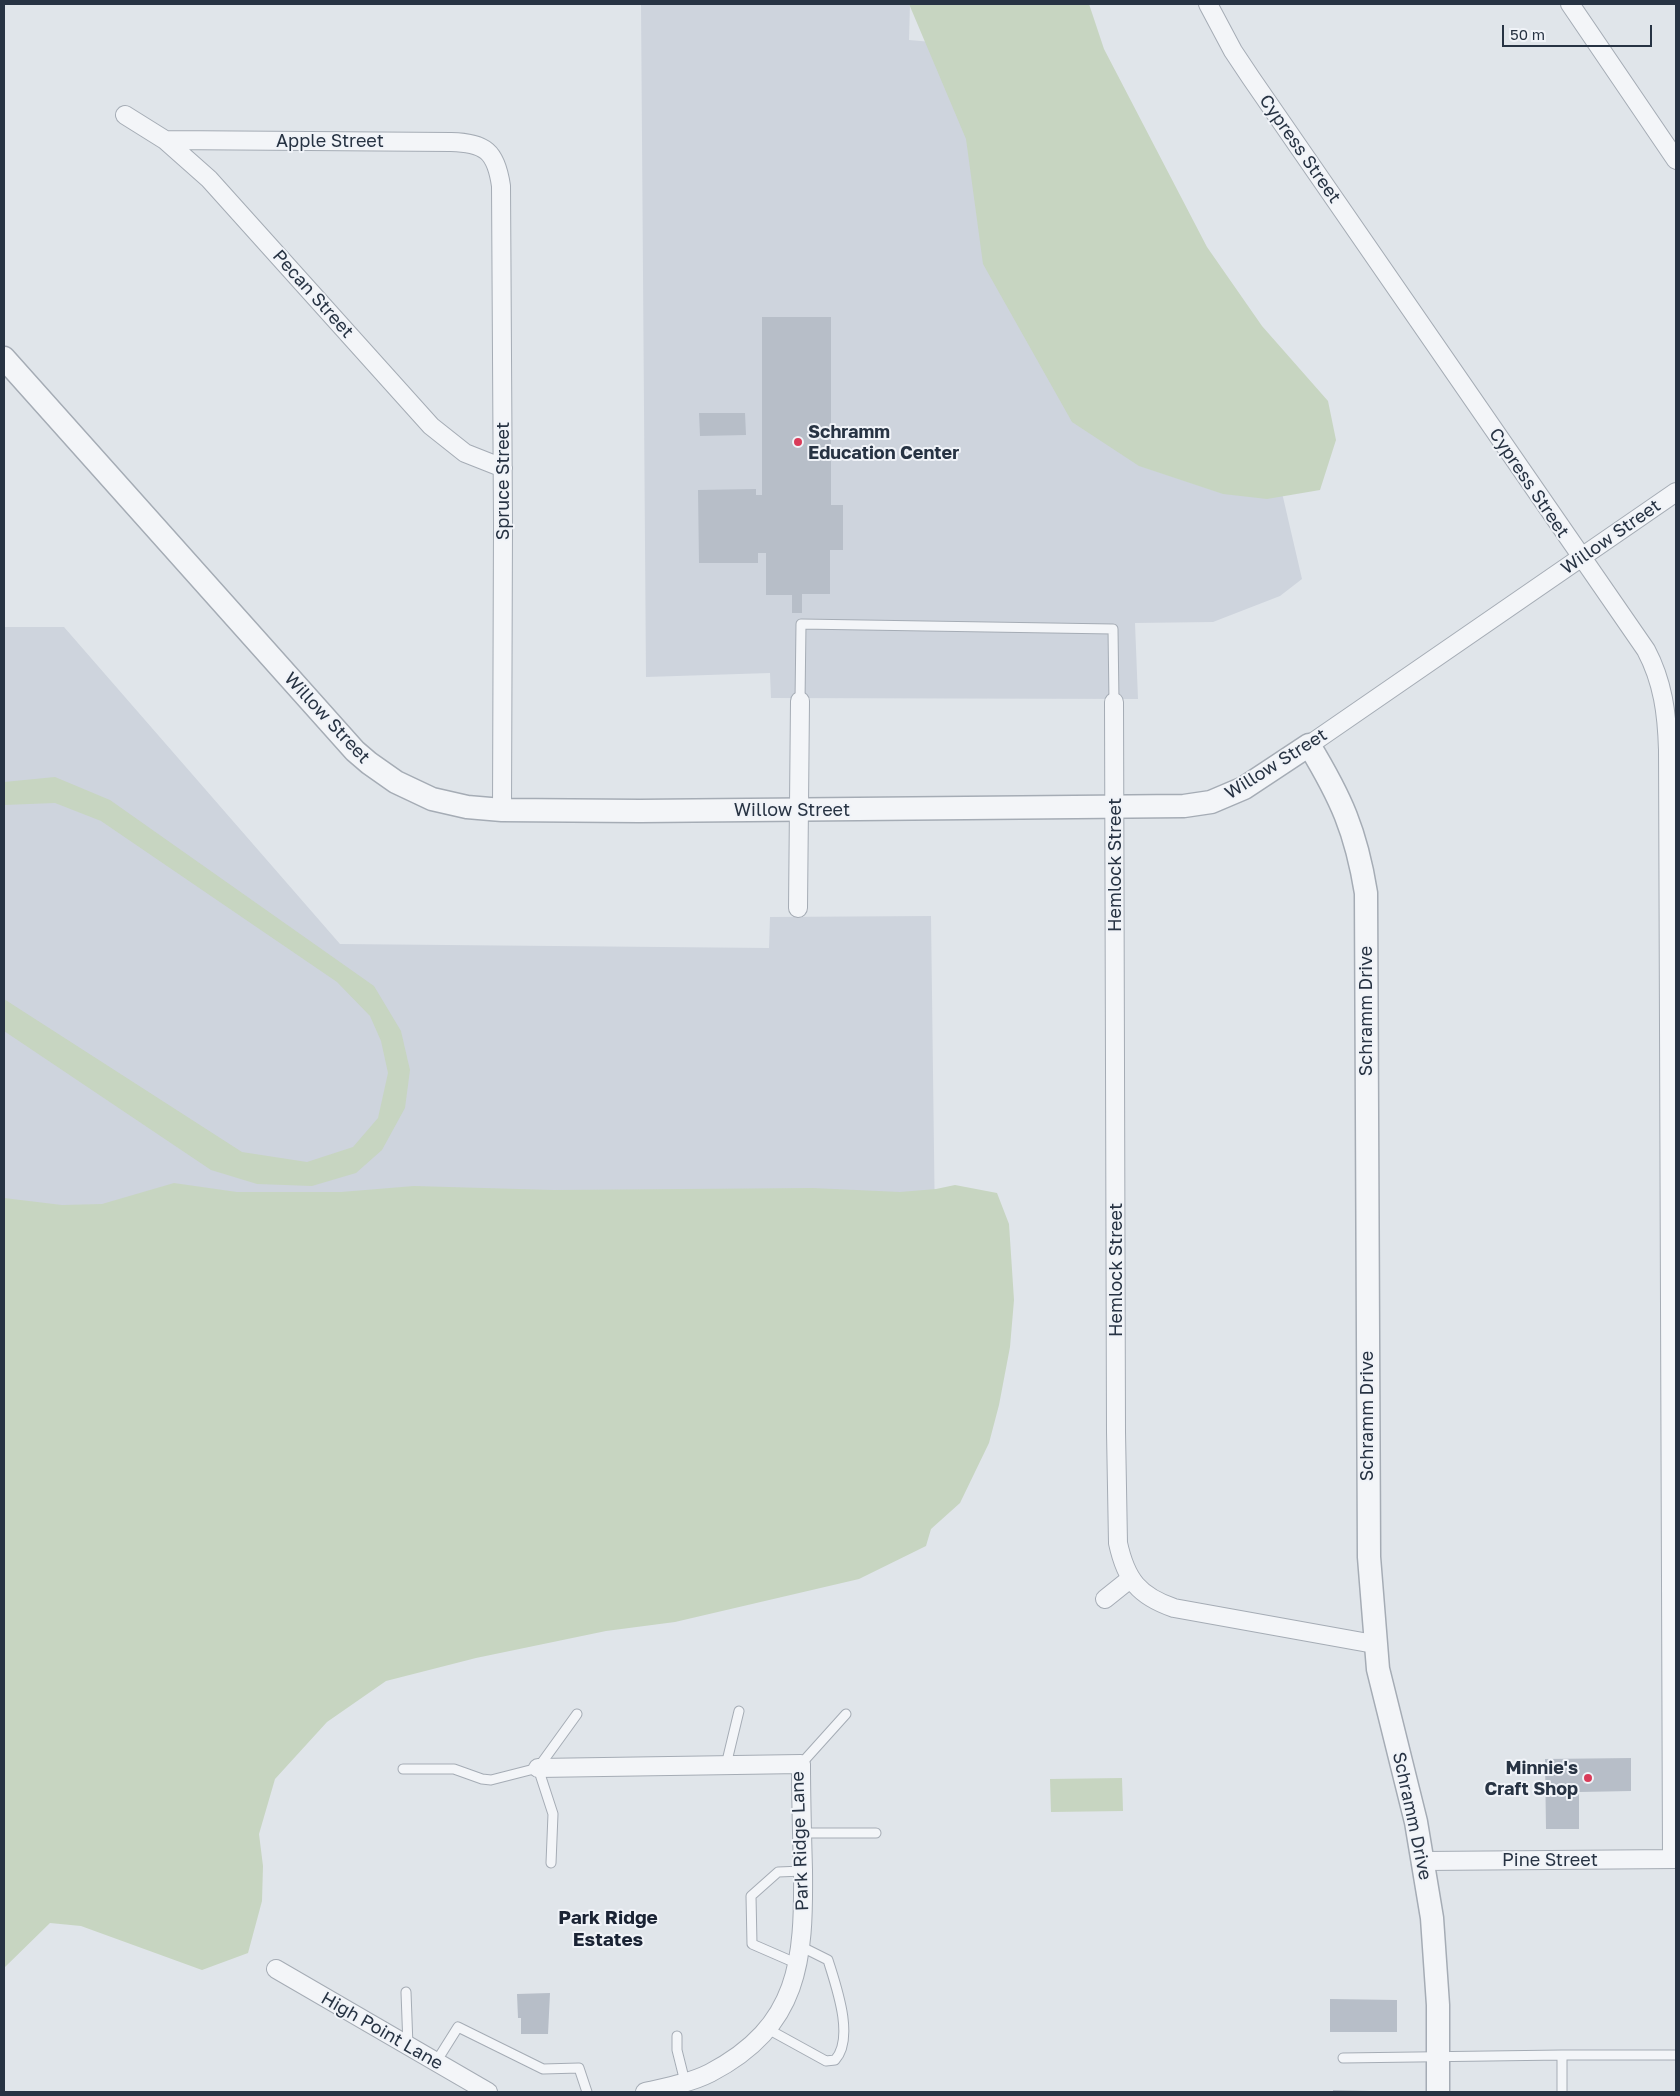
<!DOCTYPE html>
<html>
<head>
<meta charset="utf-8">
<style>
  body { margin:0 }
  #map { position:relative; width:1680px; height:2096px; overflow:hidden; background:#e0e5ea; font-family:"Golos Text",sans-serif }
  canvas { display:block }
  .frame { position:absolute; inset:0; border:5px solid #273343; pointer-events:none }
  .scale { position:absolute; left:1502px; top:25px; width:150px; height:22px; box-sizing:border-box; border:2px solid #273343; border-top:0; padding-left:6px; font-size:15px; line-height:18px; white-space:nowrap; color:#273343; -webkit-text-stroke:4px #f0f3f8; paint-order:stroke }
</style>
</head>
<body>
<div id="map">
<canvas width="1680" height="2096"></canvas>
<div class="frame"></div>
<div class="scale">50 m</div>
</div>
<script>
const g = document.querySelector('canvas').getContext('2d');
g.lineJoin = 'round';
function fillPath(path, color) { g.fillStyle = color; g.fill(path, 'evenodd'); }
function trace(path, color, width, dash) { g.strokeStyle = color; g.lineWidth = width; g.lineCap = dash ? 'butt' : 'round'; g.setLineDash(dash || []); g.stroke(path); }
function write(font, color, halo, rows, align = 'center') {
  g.font = font + ' "Golos Text",sans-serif'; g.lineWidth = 4; g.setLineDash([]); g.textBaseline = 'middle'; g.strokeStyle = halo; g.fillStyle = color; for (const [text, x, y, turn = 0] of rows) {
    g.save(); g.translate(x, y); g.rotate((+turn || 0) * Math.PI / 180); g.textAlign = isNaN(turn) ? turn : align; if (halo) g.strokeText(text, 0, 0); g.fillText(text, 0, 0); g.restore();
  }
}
const built = new Path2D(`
  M641 4H910L909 40 1058 53 1247 342 1302 579 1280 596 1213 622 1135 623 1138 699 771 698 770 673 646 677Z
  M4 627H64L340 944 769 948 770 917 931 916 935 1229 4 1230Z`);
const green = new Path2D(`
  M909 4H1089L1104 49 1207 247 1262 326 1328 401 1336 440 1320 490 1267 499 1223 494 1139 466 1072 422 983 264 966 139Z
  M55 777 110 800 374 986 401 1031 410 1070 405 1108 382 1150 356 1173 312 1186 257 1184 211 1170 4 1031V999L242 1152 307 1162 353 1147 378 1118 388 1073 381 1041 370 1016 337 982 101 821 55 803 4 805V782Z
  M174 1183 237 1192H341L414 1186 554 1190 812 1188 900 1192 936 1189 955 1185 997 1193 1009 1224 1014 1300 1010 1347 999 1405 989 1443 960 1503 931 1529 926 1546 859 1579 675 1622 606 1631 476 1658 386 1681 327 1722 275 1779 259 1834 263 1866 262 1901 248 1953 202 1970 81 1926 50 1923 4 1968V1198L62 1205 102 1204Z
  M1122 1778 1123 1811 1051 1812 1050 1779Z`);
const building = new Path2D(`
  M762 317H831V505H843V550H830V594H802V613H792V595H766V553H758V563H699L698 490 756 489V495H762Z
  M699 413H745L746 435 700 436Z
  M1631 1758V1791L1579 1792V1829H1546L1545 1759Z
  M550 1993 548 2034H521V2018H518L517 1994Z
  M1330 1999 1397 2000V2032H1330Z
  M1333 2090 1370 2091V2092H1333Z`);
const service = new Path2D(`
  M800 701 801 624 1113 629 1114 702
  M801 1764 846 1714
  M726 1765 739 1711
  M538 1768 553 1814 551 1863
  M403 1769H454L482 1779 491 1780 538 1768 577 1714
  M802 1833H876
  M798 1964 752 1944 751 1896 778 1872 803 1871
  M406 1992 408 2046
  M766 2028 826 2061 835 2060C855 2038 836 1986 828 1960L802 1947
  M677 2036V2050L685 2082
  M1562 2055H1676
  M1343 2058 1562 2055V2092
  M436 2062 458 2027 543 2069 579 2068 587 2092`);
const minor = new Path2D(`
  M1208 4 1233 51 1251 78 1646 650C1663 682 1667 714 1668 750L1672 1859
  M1570 4 1676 160
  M125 115 165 140 209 179 431 426 465 453 503 468
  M165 140 451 142C485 143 496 151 501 186L503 526 502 810
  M1114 702 1116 1432 1118 1543C1126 1580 1139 1596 1174 1608L1374 1644
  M1309 745 1676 492
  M798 908 800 701
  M1105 1599 1130 1579
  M538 1768 801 1764C801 1800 802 1835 803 1870 804 1960 800 2026 710 2073 690 2083 667 2087 645 2092
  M1424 1861 1676 1859
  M276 1969 488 2092`);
const tertiary = new Path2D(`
  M4 358 355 751 369 763 396 782 432 799 467 807 502 810 640 811 1184 806 1211 802 1244 788 1309 745C1341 798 1356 831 1366 893L1369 1557 1378 1669 1416 1822 1432 1918 1438 2005V2092`);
const markers = [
  [798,442,5,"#d93b59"],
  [1588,1778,5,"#d93b59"]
];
const streetNames = [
  ["Apple Street",330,141],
  ["Cypress Street",1300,149,55],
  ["Pecan Street",313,294,48],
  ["Spruce Street",503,481,-90],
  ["Cypress Street",1529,483,56],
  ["Willow Street",1611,537,-35],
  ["Willow Street",327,718,47],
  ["Willow Street",1276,764,-32],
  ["Willow Street",792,810],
  ["Hemlock Street",1115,865,-90],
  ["Schramm Drive",1366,1011,-90],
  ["Hemlock Street",1116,1270,-90],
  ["Schramm Drive",1367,1416,-90],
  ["Schramm Drive",1412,1816,78],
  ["Park Ridge Lane",800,1841,-92],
  ["Pine Street",1550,1860],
  ["High Point Lane",382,2031,30]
];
const poiNames = [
  ["Schramm",808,432],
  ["Education Center",808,453],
  ["Minnie's",1578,1768,"right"],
  ["Craft Shop",1578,1789,"right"]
];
const neighbourhoodNames = [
  ["Park Ridge",608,1918],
  ["Estates",608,1940]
];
fillPath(built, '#ced4dd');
fillPath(green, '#c7d5c1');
fillPath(building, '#b7bec8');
trace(service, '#a5acb5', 11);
trace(minor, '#a5acb5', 20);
trace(tertiary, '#a5acb5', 25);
trace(service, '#f3f5f8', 9);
trace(minor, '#f3f5f8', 18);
trace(tertiary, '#f3f5f8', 22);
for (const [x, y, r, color] of markers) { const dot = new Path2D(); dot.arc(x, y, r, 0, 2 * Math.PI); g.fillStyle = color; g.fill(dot); trace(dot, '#f0f3f8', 2); }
write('18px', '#273343', '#f0f3f8', streetNames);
write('bold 18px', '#273343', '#f0f3f8', poiNames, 'left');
write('bold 19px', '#1a2334', '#f0f3f8', neighbourhoodNames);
</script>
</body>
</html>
